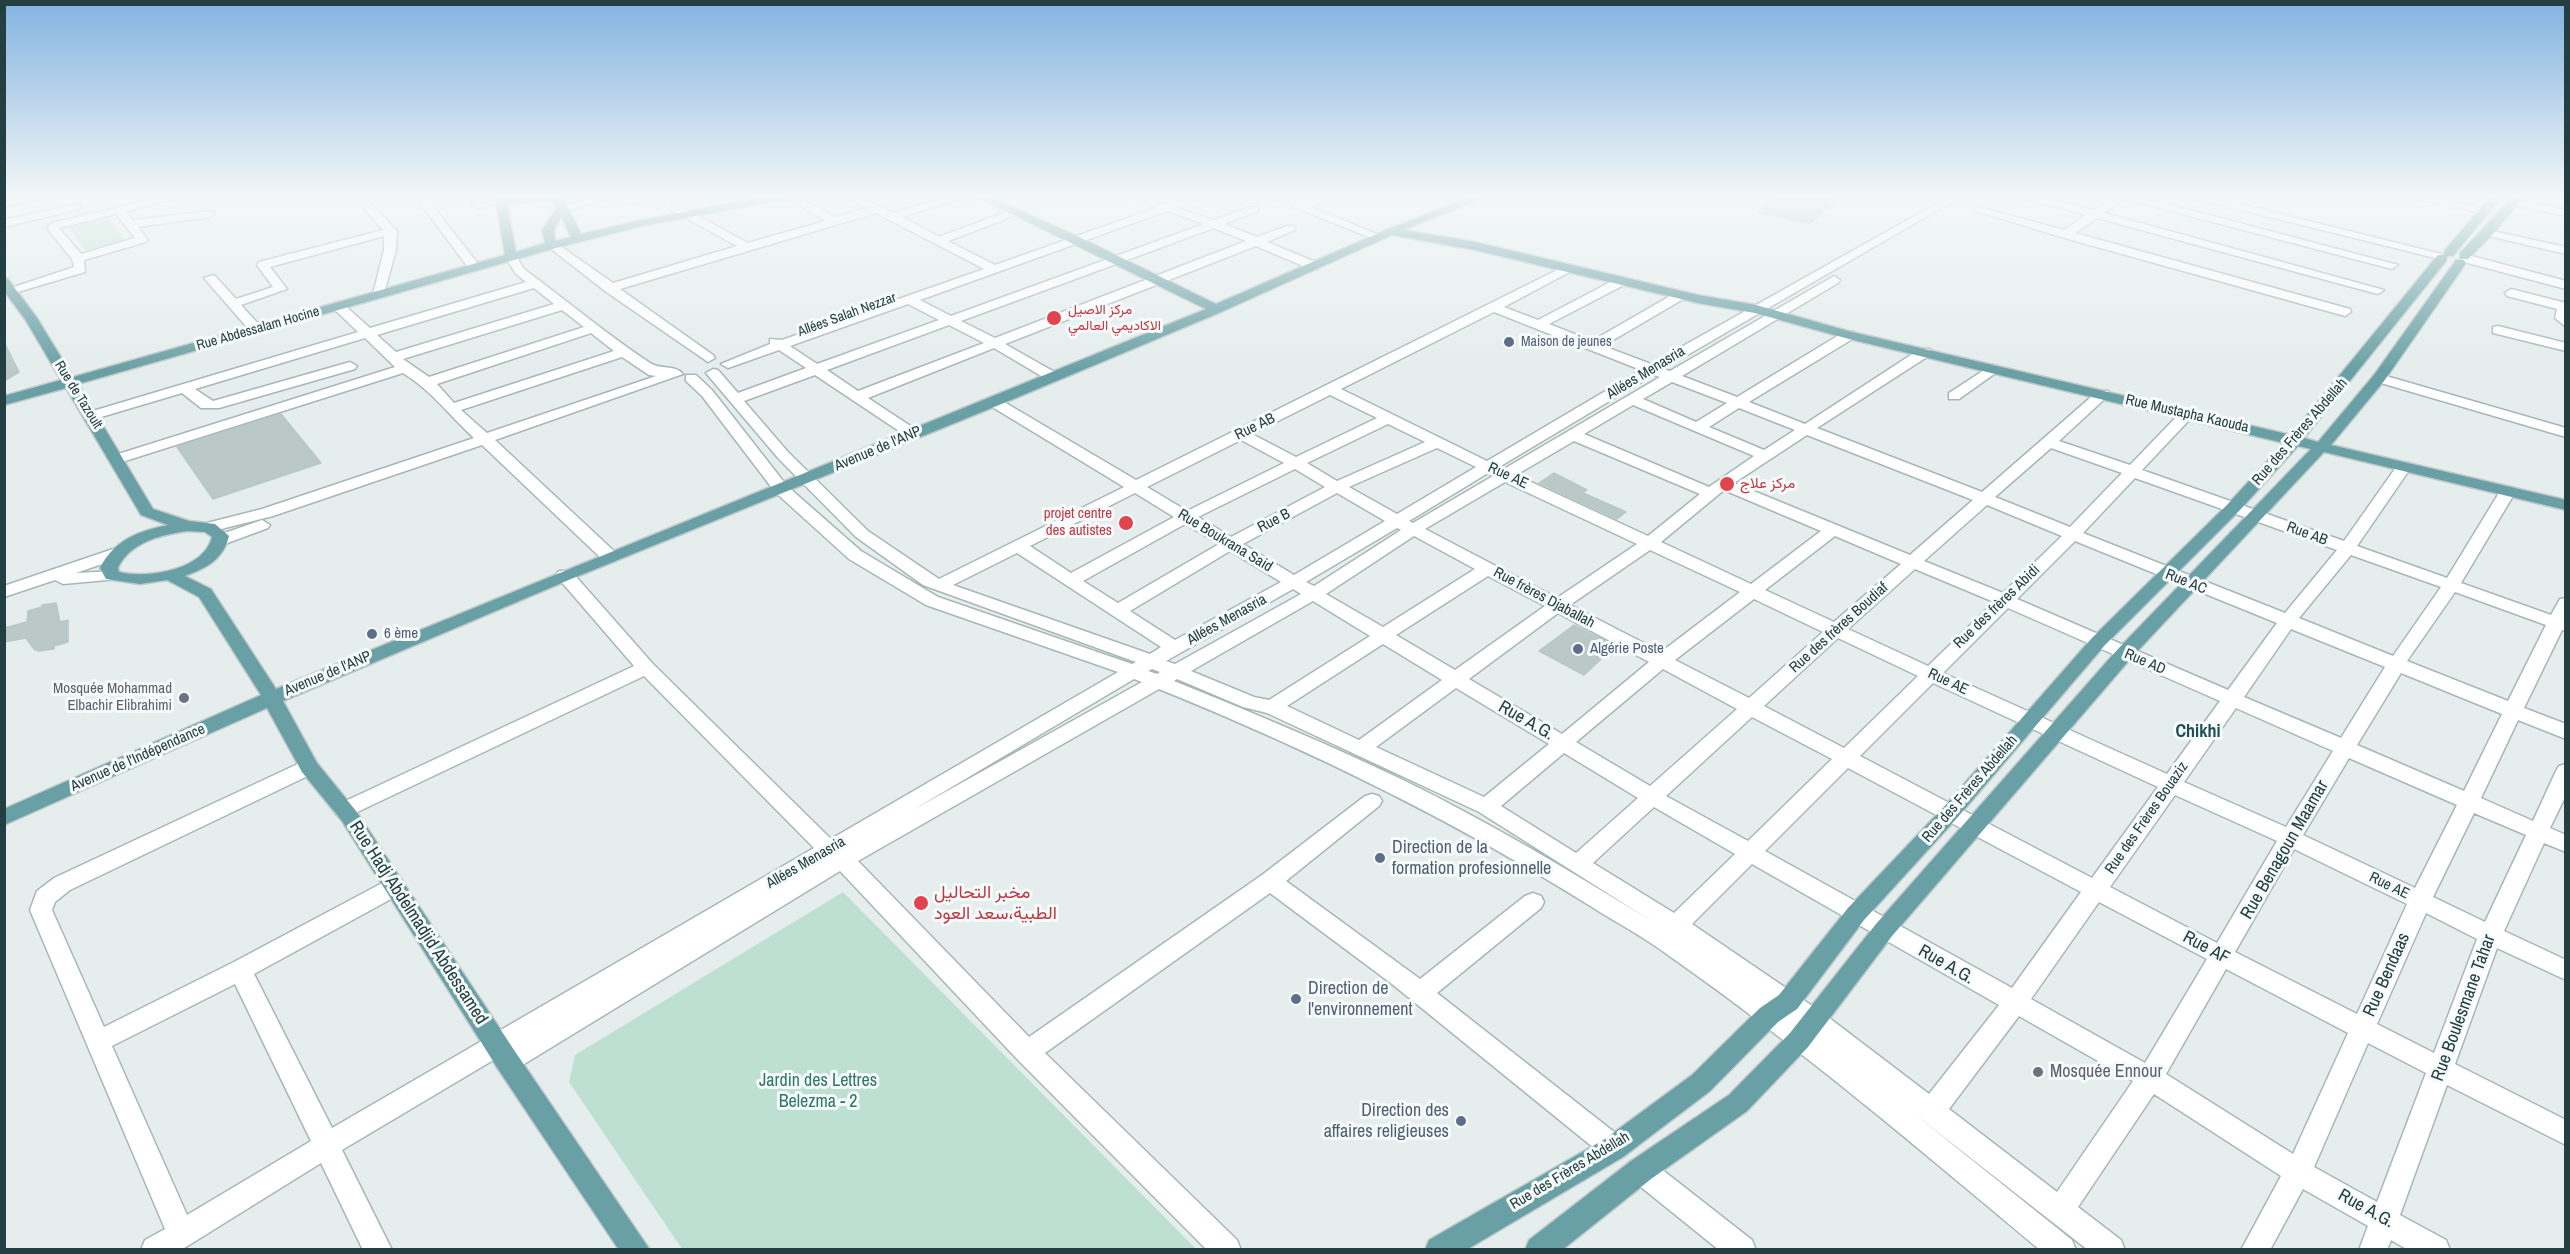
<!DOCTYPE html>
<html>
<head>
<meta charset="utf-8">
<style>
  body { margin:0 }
  #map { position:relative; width:2570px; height:1254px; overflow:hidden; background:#e5eeed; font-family:"Archivo Narrow",sans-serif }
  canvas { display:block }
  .frame { position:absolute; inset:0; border:6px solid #233f41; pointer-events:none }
</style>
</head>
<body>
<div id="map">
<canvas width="2570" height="1254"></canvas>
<div class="frame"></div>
</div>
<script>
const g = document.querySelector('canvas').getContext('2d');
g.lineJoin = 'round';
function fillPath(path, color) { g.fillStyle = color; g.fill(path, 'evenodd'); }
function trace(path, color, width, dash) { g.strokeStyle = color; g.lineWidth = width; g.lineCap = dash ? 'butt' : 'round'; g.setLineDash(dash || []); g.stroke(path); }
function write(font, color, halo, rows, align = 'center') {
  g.font = font + ' "Archivo Narrow",Vazirmatn,sans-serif'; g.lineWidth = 6; g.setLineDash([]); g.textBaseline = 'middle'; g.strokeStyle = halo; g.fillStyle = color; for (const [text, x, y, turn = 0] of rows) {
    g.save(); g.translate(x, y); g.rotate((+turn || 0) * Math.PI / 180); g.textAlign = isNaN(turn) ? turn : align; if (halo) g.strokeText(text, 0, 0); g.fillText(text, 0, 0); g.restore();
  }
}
const green = new Path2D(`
  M109 218 125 241 85 250 68 227Z
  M843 892 1196 1249H682L569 1082 575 1055Z`);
const building = new Path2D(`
  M1776 196H1840L1810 224 1758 212Z
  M4 342 19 372 4 381Z
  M281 414 321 463 213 499 177 447Z
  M1554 473 1587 490 1583 493 1626 512 1617 519 1539 483Z
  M56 603 60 622 68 620V642L54 646V649L38 651 34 649 26 638 4 642V628L27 622 28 611 42 607V605Z
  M1574 625 1615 646 1584 675 1539 651Z`);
const minor = new Path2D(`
  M29 196H49L4 207V201Z
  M165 196H182L126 212 133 220 209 211 215 214 209 217 138 227 148 240 146 242 84 260 85 272 11 294 5 290 74 267 72 259 47 228 52 223ZM116 214 135 238 81 254 59 228Z
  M353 196H364L397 231 396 250 383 297H375L373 294 384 250V236L270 267 287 289 241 305 263 329 256 333 251 332 204 278 214 275 236 299 273 287 257 265 259 262 383 230Z
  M415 196H425L478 264V270H470Z
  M471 196H481L483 201 500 199 506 202 478 208 472 205Z
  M596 196H661L748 243 825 221 784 196H796L836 217 867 208 847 196H860L893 213 950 196H965L964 198 902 217 939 237 1011 210H1019V214L948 241 995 265 1156 208 1127 196C1140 196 1161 204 1168 204 1182 202 1190 196 1205 196L1178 208 1214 220 1250 207H1258V211L1224 224 1257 237 1287 226H1295V230L1267 242 1318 263V269H1310L1256 246 1005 344 1058 374V380H1048L994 348 868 398 918 431 920 434 918 437H908L815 375 744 401 788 452 868 531 939 579 1124 487 989 405V399H999L1136 480 1567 265 1577 268 1504 307 1538 320 1618 278H1626V284L1549 324 1592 341 1677 292H1685V298L1603 346 1651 364 1950 196H1962L1663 369 1670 371 1834 276 1840 280 1838 283 1682 376 1737 397 1844 332H1854V338L1749 402 1805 424 1920 349H1930V355L1817 428 1982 492 2098 391H2108L2110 394 2059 441 2130 465 2182 411H2192L2194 414 2192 417 2142 470 2344 541 2399 463H2409L2412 466 2357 546 2447 578 2502 488H2514L2516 491 2461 583 2551 615 2560 599 2566 598V631L2562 630 2524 708 2566 724V739L2518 720 2481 798 2533 821 2556 771 2559 766 2566 764V795L2550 828 2566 835V852L2544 843 2504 931 2566 960V980L2497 948 2455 1064 2566 1120V1145L2447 1085 2400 1215 2446 1240 2450 1250H2408L2391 1240 2387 1250H2359L2368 1226 2303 1189 2270 1250H2241L2281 1176 2154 1094 2078 1207 2121 1240 2125 1250H2088L1912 1112 2072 1240 2076 1250H2040C1918 1148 1798 1046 1668 955 1644 937 1617 923 1592 907 1455 821 1310 750 1159 689L858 861 1029 1037 1262 875 1365 796 1372 794 1379 796 1382 801 1379 806 1286 881 1420 979 1525 896 1533 893 1541 896 1544 902 1541 908 1437 993 1623 1139 1627 1148 1623 1157 1614 1160 1605 1157 1392 984 1270 893 1045 1053 1237 1240 1241 1250H1207L1018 1060 840 871 516 1069 507 1072 498 1069 495 1059 342 1150 392 1250H363L321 1163 181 1250H141L145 1240 165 1229 30 910 37 891 54 878 302 762H316L319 767 316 772 70 890 55 902 52 910 104 1027 232 963 386 881 394 879 402 881 405 887 402 893 254 974 332 1128 814 848 644 676 351 815 344 818 337 815 333 810 337 805 634 666 559 579 556 575 559 571H571L653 664 831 839 1118 672 926 605 849 559 775 492 702 396 686 381V375H696L712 390 787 486 861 551 938 597 1132 664 1136 662 923 585 856 537 778 458 706 373 713 369 718 370 738 393 806 368 779 350 728 368 721 364 770 344V339L782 340 984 269 876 213 620 289 713 355 715 358 708 362 605 291 546 245 556 243 613 283 737 246 653 200 629 204 611 197 562 212 556 209ZM1167 211 1204 224 951 316 920 300ZM1214 228 1246 241 995 338 961 321ZM908 304 939 320 817 364 790 346ZM1494 312 1641 370 1487 461 1341 389ZM949 325 984 343 858 391 827 370ZM1653 375 1660 377 1504 469 1499 467ZM1672 382 1727 403 1696 422 1643 399ZM1330 395 1377 418 1296 457 1252 434ZM1633 405 1754 456 1709 487 1584 434ZM1739 408 1795 430 1764 450 1709 427ZM1388 424 1425 442 1337 481 1307 463ZM1807 435 1973 500 1910 555 1734 483ZM1241 440 1284 463 1187 511 1147 487ZM1574 441 1700 494 1648 536 1516 475ZM1437 448 1476 467 1397 514 1349 487ZM2051 448 2122 473 2070 527 1995 497ZM1295 469 1325 487 1231 537 1198 517ZM1488 473 1493 476 1413 523 1409 521ZM2135 478 2337 550 2285 613 2083 533ZM1505 482 1637 544 1557 598 1425 529ZM1724 490 1821 531 1751 584 1661 542ZM1135 493 1174 517 1071 573 1030 546ZM1337 493 1385 521 1294 575 1243 544ZM1987 505 2062 536 2003 593 1924 561ZM1185 524 1219 544 1118 603 1083 581ZM1397 528 1401 530 1314 586 1306 582ZM1414 536 1475 569 1383 627 1326 594ZM1835 536 1901 564 1834 622 1765 590ZM2075 541 2277 623 2228 690 2017 599ZM1650 550 1740 592 1661 652 1570 605ZM1230 551 1281 582 1175 640 1130 611ZM1017 553 1161 647 1150 654 953 585ZM2351 555 2441 587 2393 656 2299 618ZM1915 569 1994 602 1928 666 1848 629ZM1488 576 1545 606 1455 670 1396 635ZM1293 589 1301 594 1175 664 1166 661ZM2455 592 2546 625 2508 701 2407 661ZM1754 599 1823 632 1749 698 1675 660ZM1313 601 1370 636 1269 700 1254 697 1191 671ZM2008 608 2220 701 2167 774 1943 673ZM1558 613 1649 662 1562 734 1469 679ZM2291 629 2385 667 2341 738 2244 697ZM1838 638 1918 676 1844 748 1764 706ZM1383 644 1442 680 1359 740 1287 706ZM1152 669 1160 672 1157 674 1148 671ZM1663 669 1737 709 1650 786 1576 742ZM2401 673 2502 714 2464 791 2357 745ZM1134 679 1142 682 913 810ZM1177 679 1243 707 1267 713 1479 812 1653 922C1572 872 1489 822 1403 780 1328 744 1251 712 1174 681ZM1933 683 2158 787 2092 878 1860 756ZM1456 688 1549 744 1484 797 1376 747ZM2236 708 2333 751 2286 827 2184 782ZM1752 717 1832 759 1748 841 1666 796ZM1564 753 1638 798 1576 853 1501 806ZM2349 758 2457 805 2415 888 2303 835ZM1848 768 2081 892 2012 988 1765 851ZM2175 795 2277 841 2217 943 2110 887ZM1654 807 1735 854 1674 913 1593 863ZM2474 813 2526 835 2485 922 2433 897ZM2294 849 2407 904 2357 1014 2235 952ZM1752 864 1999 1005 1929 1094 1824 1014 1692 924ZM2099 902 2207 959 2145 1063 2031 999ZM2426 913 2477 939 2434 1053 2377 1024ZM2226 969 2348 1033 2293 1154 2166 1074ZM235 984 311 1141 187 1215 112 1046ZM2019 1016 2133 1081 2057 1192 1949 1109ZM2368 1043 2426 1073 2377 1202 2314 1167Z
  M999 196H1014L993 204 988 201Z
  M1266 196H1280L1301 204 1316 196H1328L1311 207 1384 237 1374 239Z
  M2022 196H2038L2094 210 2115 196H2137L2398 265 2392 269 2125 199 2104 213 2384 290 2378 294 2374 293 2097 218 2075 233 2350 309 2351 312 2345 316 2061 237 1973 210 1979 207 2064 230 2086 215 2023 198Z
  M2192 196H2209L2445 255 2439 259 2193 198Z
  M2414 196H2432L2492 211 2486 214 2415 198Z
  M2514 199 2566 210V216L2510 204V200Z
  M76 204 80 205V209L4 227V220Z
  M2488 230 2566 247V254L2484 235V231Z
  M511 253 515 254 524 269C566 300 606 334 650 363 661 370 674 364 683 374L495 440 616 553 618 557 616 561H604L482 445 273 516 209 532 203 530 201 527 203 524 262 509 474 438C450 416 431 390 403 373L122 462 117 464 109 459 112 456 395 367 365 338 195 389 213 401 350 362 357 366 355 369 219 408H201L182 393 91 420 84 416 86 413 358 332 334 309V303H342L370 328 526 282 516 274 505 257ZM534 288 554 304 396 352 377 335ZM562 310 584 327 429 377 403 359ZM591 333 614 351 454 403 437 384ZM622 357 649 375 656 376 487 433 461 410Z
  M2468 255 2566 281V289L2464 262 2462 259Z
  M2511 289 2566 303V327L2555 318 2557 309 2507 296 2505 293Z
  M2498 326 2566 343V351L2493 333V327Z
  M1992 365 1997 366V372L1959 399H1949V393Z
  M2379 374 2566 428V437L2374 381V375Z
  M262 520 270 525 268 528 222 545 214 540 216 536Z
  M119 547 127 552 125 556 76 573 118 571 121 575 118 579 63 584 55 580 4 597V586Z
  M1641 1158 1651 1161 1752 1240 1756 1250H1719L1631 1179 1628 1170 1631 1161Z`);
const major = new Path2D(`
  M495 196H505L506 199 562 196 581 234 642 220 770 196H790L785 199 642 226 556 248 78 384 153 509 189 521 215 524 229 536C223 560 206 568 185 576L211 589 276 689 1206 309 975 196H988L1079 237 1216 304 1386 230 1473 196H1487L1404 230 1475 242 1698 295 1756 305 1852 332 2291 435 2438 255H2444L2445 250 2491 196H2502L2453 256H2447L2446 261 2304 438 2318 442 2374 375 2456 260H2464L2466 263 2384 381 2331 445 2566 500V510L2324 452 2132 657 1892 936 1808 1047 1747 1111 1651 1179 1562 1250H1525L1529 1240 1631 1161 1729 1095 1790 1033 1876 924 2118 649 2311 449 2298 446 2239 511 2104 646 1957 818 1864 920 1797 1009 1778 1022 1710 1091 1623 1157 1466 1250H1425L1429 1240 1605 1139 1692 1075 1760 1008 1779 995 1848 908 1943 808 2092 638 2227 505 2284 443 1849 339 1755 313 1698 303 1475 250 1392 235 1221 312 999 405 571 579 283 701 317 763 356 811 516 1053 650 1250H619L498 1069 342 821 302 772 267 708 4 825V809L261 695 199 597 167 580 140 584 106 579 100 568C114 540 139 531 168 525L141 515 66 388 4 405V396L61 380 25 319 4 291V278L8 279 37 318 73 377 505 255ZM553 200 557 208 542 230 545 243 516 252 507 205ZM561 216 571 237 555 241 554 230ZM187 531 205 532 212 537C204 570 148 579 119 572L118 568C130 542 161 535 187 531Z
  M2513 196H2524L2492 235 2468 259H2460V253Z`);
const markers = [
  [1054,318,8,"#e0444e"],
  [1509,342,6,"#5c6f8a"],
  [1727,484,8,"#e0444e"],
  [1126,523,8,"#e0444e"],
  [372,634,6,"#5c6f8a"],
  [1578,649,6,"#5c6f8a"],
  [184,698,6,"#6b7280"],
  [1380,858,6,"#5c6f8a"],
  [921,903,8,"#e0444e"],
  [1296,999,6,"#5c6f8a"],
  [2038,1072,6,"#6b7280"],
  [1461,1121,6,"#5c6f8a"]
];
const farHealthnames = [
  ["مركز الاصيل",1068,310],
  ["الاكاديمي العالمي",1068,326]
];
const farStreetnames = [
  ["Allées Salah Nezzar",847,315,-20],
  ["Rue Abdessalam Hocine",258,329,-16],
  ["Rue de Tazoult",78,395,58]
];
const farServicenames = [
  ["Maison de jeunes",1521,342]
];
const streetNames = [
  ["Allées Menasria",1646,373,-31],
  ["Rue Mustapha Kaouda",2187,414,13],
  ["Rue AB",1255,427,-26],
  ["Rue des Frères Abdellah",2300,432,-49],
  ["Avenue de l'ANP",878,449,-23],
  ["Rue AE",1508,476,25],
  ["Rue B",1274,521,-28],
  ["Rue AB",2307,534,20],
  ["Rue Boukrana Said",1225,541,31],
  ["Rue AC",2186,582,22],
  ["Rue frères Djaballah",1544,598,28],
  ["Rue des frères Abidi",1997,607,-44],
  ["Allées Menasria",1227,620,-29],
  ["Rue des frères Boudiaf",1839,628,-42],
  ["Rue AD",2145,662,23],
  ["Avenue de l'ANP",328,674,-23],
  ["Rue AE",1948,682,25],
  ["Avenue de l'Indépendance",138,758,-24],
  ["Rue des Frères Abdellah",1970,789,-49],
  ["Rue des Frères Bouaziz",2147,818,-55],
  ["Allées Menasria",806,863,-30],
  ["Rue AE",2389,886,26],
  ["Rue des Frères Abdellah",1570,1171,-31]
];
const healthNames = [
  ["مركز علاج",1740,484],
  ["projet centre",1112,514,"right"],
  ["des autistes",1112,531,"right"]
];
const serviceNames = [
  ["6 ème",384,634],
  ["Algérie Poste",1590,649]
];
const worshipNames = [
  ["Mosquée Mohammad",172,689],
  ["Elbachir Elibrahimi",172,706]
];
const nearStreetnames = [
  ["Rue A.G.",1526,721,30],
  ["Rue Benagoun Maamar",2285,850,-60],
  ["Rue Hadj Abdelmadjid Abdessamed",418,923,57],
  ["Rue AF",2206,948,28],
  ["Rue A.G.",1946,965,30],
  ["Rue Bendaas",2387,975,-66],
  ["Rue Boulesmane Tahar",2464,1008,-70],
  ["Rue A.G.",2366,1209,29]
];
const quarterNames = [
  ["Chikhi",2198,732]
];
const nearServicenames = [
  ["Direction de la",1392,848],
  ["formation profesionnelle",1392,869],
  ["Direction de",1308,989],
  ["l'environnement",1308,1010],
  ["Direction des",1449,1111,"right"],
  ["affaires religieuses",1449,1132,"right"]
];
const nearHealthnames = [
  ["مخبر التحاليل",934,893],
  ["الطبية،سعد العود",934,914]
];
const nearWorshipnames = [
  ["Mosquée Ennour",2050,1072]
];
const nearParknames = [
  ["Jardin des Lettres",818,1081],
  ["Belezma - 2",818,1102]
];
fillPath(green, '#bee0d2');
fillPath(building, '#bac9c8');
trace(building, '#b7c8c7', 1.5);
trace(minor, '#a7b6b6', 3);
trace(major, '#c1c9ca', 3);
fillPath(minor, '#fff');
fillPath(major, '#69a0a5');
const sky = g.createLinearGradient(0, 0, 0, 371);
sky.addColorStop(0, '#83b3e0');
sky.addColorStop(0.53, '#f3f7f7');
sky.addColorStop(1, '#f3f7f700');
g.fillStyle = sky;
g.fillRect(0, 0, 2570, 371);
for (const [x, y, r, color] of markers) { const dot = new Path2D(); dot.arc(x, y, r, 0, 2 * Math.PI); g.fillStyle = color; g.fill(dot); trace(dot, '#f6fafa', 2); }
write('14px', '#be3a42', '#f6fafa', farHealthnames, 'left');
write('14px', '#233f41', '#f6fafa', farStreetnames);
write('14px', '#4e5e75', '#f6fafa', farServicenames, 'left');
write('15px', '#233f41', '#f6fafa', streetNames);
write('15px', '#be3a42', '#f6fafa', healthNames, 'left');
write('15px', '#4e5e75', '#f6fafa', serviceNames, 'left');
write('15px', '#5b616d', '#f6fafa', worshipNames, 'right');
write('18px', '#233f41', '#f6fafa', nearStreetnames);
write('bold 18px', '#1e4f54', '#f6fafa', quarterNames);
write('18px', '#4e5e75', '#f6fafa', nearServicenames, 'left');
write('18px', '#be3a42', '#f6fafa', nearHealthnames, 'left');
write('18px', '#5b616d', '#f6fafa', nearWorshipnames, 'left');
write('18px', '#2c7964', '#f6fafa', nearParknames);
</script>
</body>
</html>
